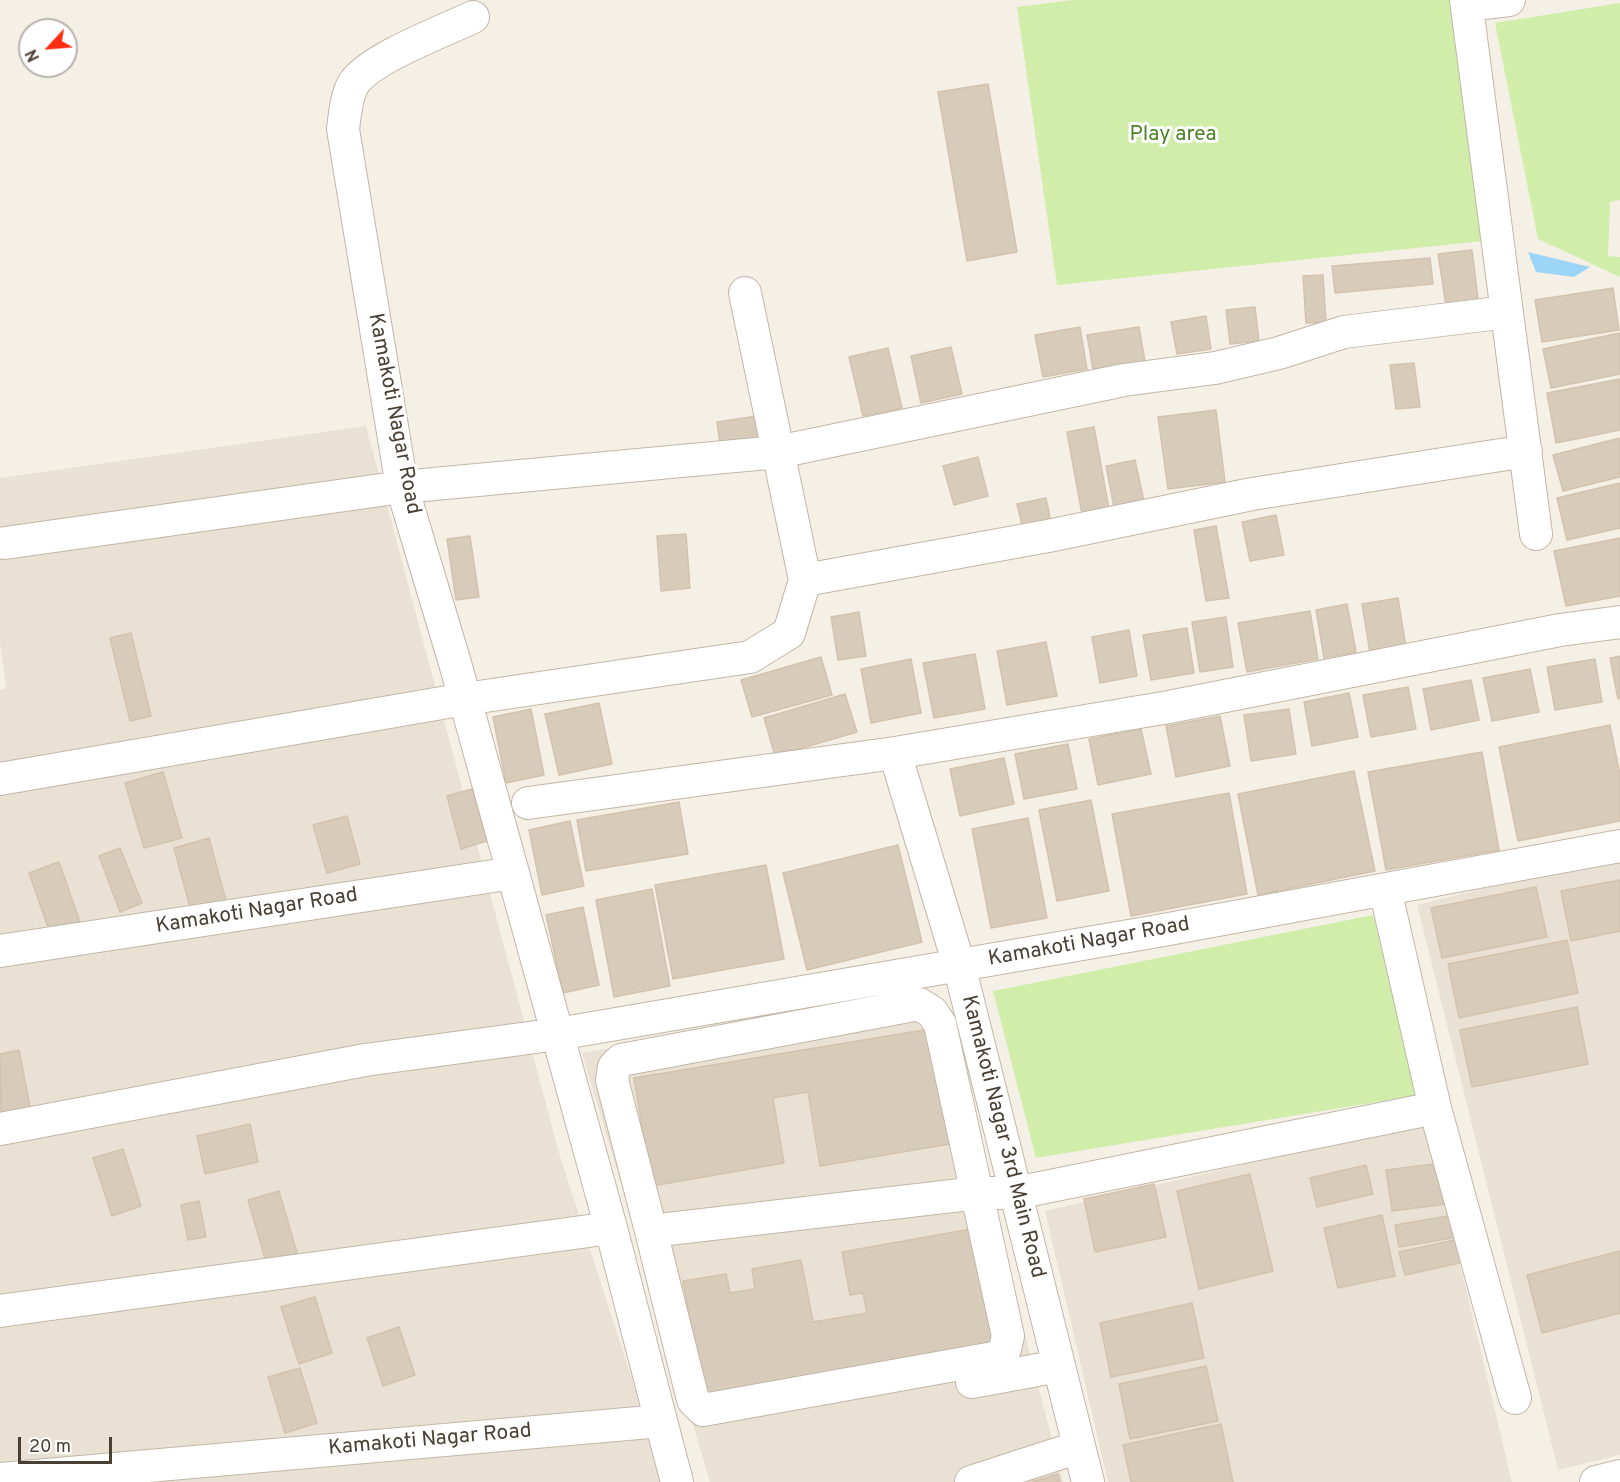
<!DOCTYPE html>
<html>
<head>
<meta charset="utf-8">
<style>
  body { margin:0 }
  #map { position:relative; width:1620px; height:1482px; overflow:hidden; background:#f5f0e6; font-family:Overpass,sans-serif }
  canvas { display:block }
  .north { position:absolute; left:18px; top:18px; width:60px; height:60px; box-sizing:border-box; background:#fff; border:2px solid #b6b3ae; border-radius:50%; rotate:244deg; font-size:16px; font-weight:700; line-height:24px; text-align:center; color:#484034 }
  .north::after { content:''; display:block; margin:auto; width:21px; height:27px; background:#ff2d12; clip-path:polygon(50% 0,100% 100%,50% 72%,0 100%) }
  .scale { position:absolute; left:18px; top:1437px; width:94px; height:27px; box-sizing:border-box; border:3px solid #484034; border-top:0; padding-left:8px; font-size:18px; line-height:21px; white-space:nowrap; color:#484034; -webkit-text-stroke:4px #fff; paint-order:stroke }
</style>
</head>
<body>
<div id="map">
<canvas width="1620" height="1482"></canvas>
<div class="north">N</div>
<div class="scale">20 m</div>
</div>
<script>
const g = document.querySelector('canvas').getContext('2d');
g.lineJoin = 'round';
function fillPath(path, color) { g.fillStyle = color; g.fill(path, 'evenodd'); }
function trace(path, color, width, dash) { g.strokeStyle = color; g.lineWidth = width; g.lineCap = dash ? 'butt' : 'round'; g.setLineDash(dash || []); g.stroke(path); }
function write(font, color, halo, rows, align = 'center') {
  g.font = font + ' Overpass,sans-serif'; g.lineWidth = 6; g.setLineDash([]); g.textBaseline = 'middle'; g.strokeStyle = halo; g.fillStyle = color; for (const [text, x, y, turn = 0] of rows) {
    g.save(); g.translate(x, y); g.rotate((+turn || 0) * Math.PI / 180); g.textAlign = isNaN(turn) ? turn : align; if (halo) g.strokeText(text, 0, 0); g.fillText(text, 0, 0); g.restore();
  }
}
const residential = new Path2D(`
  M366 426 559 1153 665 1482H0V690L6 688 0 642V478Z
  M1620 855V1455L1558 1470 1417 905Z
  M937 993 1063 1482H710L582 1053Z
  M1426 1122 1512 1482H1108L1045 1211Z`);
const green = new Path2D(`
  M1073 0H1464L1484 241 1057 285 1017 7Z
  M1620 3V200L1610 202 1608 256 1620 257V277L1538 239 1495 23Z
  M1373 915 1419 1095 1036 1158 993 991Z`);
const water = new Path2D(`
  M1528 252 1590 267 1574 277 1536 272Z`);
const building = new Path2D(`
  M988 84 1017 252 967 261 938 92Z
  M1472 250 1479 307 1447 312 1438 254Z
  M1430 258 1433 284 1335 293 1332 266Z
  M1323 275 1326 322 1306 323 1303 276Z
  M1613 288 1619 330 1542 342 1535 300Z
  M1255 307 1259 341 1230 344 1226 310Z
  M1206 316 1211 349 1177 354 1171 322Z
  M1080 327 1087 369 1043 377 1035 335Z
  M1139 327 1145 361 1093 369 1087 335Z
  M1620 333V374L1551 388 1543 349Z
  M951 347 962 394 921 403 911 356Z
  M888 348 902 408 863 416 849 357Z
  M1414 363 1420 407 1396 409 1390 365Z
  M1620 379V430L1556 443 1547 393Z
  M1216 410 1225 482 1168 489 1158 417Z
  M763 415 767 438 720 444 717 422Z
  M1094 427 1109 509 1082 514 1067 432Z
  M1620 438V477L1563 491 1553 455Z
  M978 457 988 496 954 505 943 466Z
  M1135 460 1145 506 1115 512 1106 466Z
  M1620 483V528L1567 540 1557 498Z
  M1046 498 1052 527 1024 533 1017 504Z
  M1276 515 1284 555 1250 561 1242 522Z
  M1216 526 1229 598 1206 601 1194 530Z
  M686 534 690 588 661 591 657 536Z
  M470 536 479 597 456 600 447 539Z
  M1620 538V596L1566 606 1554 551Z
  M1398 598 1406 647 1370 653 1362 604Z
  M1347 604 1356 652 1324 658 1316 610Z
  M1310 611 1318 659 1247 672 1238 623Z
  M859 612 866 656 838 660 831 617Z
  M1226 617 1233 667 1200 672 1192 622Z
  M1187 628 1194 673 1151 680 1143 635Z
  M1129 630 1137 676 1100 683 1092 637Z
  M131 633 151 716 130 721 110 638Z
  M1046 642 1057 696 1007 705 997 651Z
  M975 654 985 709 934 718 923 663Z
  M1620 656V698L1618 699 1610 658Z
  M821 657 832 695 752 717 741 680Z
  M911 659 921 713 871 723 861 669Z
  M1595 659 1602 702 1555 710 1547 667Z
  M1530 669 1539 712 1492 721 1483 678Z
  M1471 680 1479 720 1431 730 1423 689Z
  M1408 687 1416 729 1371 737 1363 695Z
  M1349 693 1358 737 1312 746 1304 702Z
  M845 694 857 732 775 756 764 718Z
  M599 703 612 764 559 775 545 714Z
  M531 709 544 775 506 783 493 717Z
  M1289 709 1296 754 1251 761 1244 715Z
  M1220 716 1230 766 1176 777 1166 726Z
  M1610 725 1620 775V821L1518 841 1499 747Z
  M1141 729 1151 774 1098 785 1089 739Z
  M1068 744 1077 789 1024 799 1015 754Z
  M1482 752 1499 850 1386 870 1368 772Z
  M1004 758 1014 804 960 816 950 769Z
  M1354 771 1375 871 1258 895 1238 794Z
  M163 772 182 838 144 848 125 783Z
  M472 789 487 841 461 849 447 796Z
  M1229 793 1247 894 1131 916 1112 814Z
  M1091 800 1109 891 1057 901 1039 810Z
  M679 802 688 854 586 871 577 820Z
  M347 816 360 864 327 873 313 825Z
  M1028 818 1047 918 991 928 972 829Z
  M570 821 584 886 542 895 529 830Z
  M209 838 226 901 191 911 174 848Z
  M898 845 922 942 807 970 783 873Z
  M120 848 142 903 120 912 99 856Z
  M59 862 80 922 50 933 29 873Z
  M766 865 784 959 673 979 655 885Z
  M1620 880V931L1571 941 1561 891Z
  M1536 887 1547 937 1442 958 1431 908Z
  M652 889 670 986 614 997 596 900Z
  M583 907 599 985 563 993 546 915Z
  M1567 940 1578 993 1459 1018 1448 964Z
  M1577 1007 1588 1064 1472 1087 1460 1030Z
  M930 1029 950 1144 820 1166 808 1092 773 1098 784 1163 652 1186 634 1078Z
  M19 1050 31 1112 1 1117 0 1054Z
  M250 1124 258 1162 205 1174 197 1136Z
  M123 1149 141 1206 112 1216 93 1158Z
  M1441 1163 1447 1204 1392 1211 1386 1170Z
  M1366 1165 1373 1194 1317 1207 1310 1178Z
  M1250 1174 1273 1271 1199 1289 1177 1191Z
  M1154 1184 1166 1237 1095 1252 1084 1199Z
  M279 1191 297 1253 266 1262 248 1200Z
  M199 1201 206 1237 188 1240 181 1205Z
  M1382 1215 1395 1276 1338 1288 1324 1228Z
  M1454 1215 1458 1237 1399 1247 1395 1225Z
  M971 1229 993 1343 704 1396 683 1281 726 1274 730 1293 755 1289 752 1269 801 1260 813 1322 867 1313 863 1293 850 1295 842 1252Z
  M1459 1239 1464 1262 1405 1275 1399 1252Z
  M1620 1251V1313L1542 1333 1527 1275Z
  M315 1297 332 1353 299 1364 281 1307Z
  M1192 1303 1204 1358 1111 1377 1100 1323Z
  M399 1327 415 1375 383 1386 367 1338Z
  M1206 1366 1218 1421 1130 1439 1119 1384Z
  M300 1368 317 1423 285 1433 268 1377Z
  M1221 1424 1233 1482H1131L1123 1445Z
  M1058 1474 1060 1482H1031Z`);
const street = new Path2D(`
  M1466 0 1536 534
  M1467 5 1509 0
  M473 17C444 31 371 58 354 83 346 96 345 114 343 129L402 487 455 663 513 873
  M5 543 402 487 778 452 1124 380 1215 368 1279 353 1344 332 1507 312
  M805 580 1048 536 1252 494 1526 451
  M895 753 959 965 1088 1482
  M0 779 465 699 750 657 789 633 805 580 745 293
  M528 803 895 753 1169 707 1560 630 1620 622
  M1385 889 1435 1108 1515 1398
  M0 951 513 873 611 1228
  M0 1129 365 1060 558 1034 1158 931 1620 846
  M651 1231 612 1080 614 1067 621 1060 919 1004 932 1012 940 1024 1008 1336 1005 1349 999 1357 703 1410 693 1400 651 1231 978 1193H1016L1435 1108
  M0 1311 611 1228 661 1421 0 1479
  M972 1382 1059 1366
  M661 1421 677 1482
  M971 1482 1079 1447
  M1596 1482 1620 1476`);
const parkNames = [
  ["Play area",1173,136]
];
const streetNames = [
  ["Kamakoti Nagar Road",393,414,79],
  ["Kamakoti Nagar Road",257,912,-9],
  ["Kamakoti Nagar Road",1089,943,-10],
  ["Kamakoti Nagar 3rd Main Road",1002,1137,76],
  ["Kamakoti Nagar Road",430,1441,-5]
];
fillPath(residential, '#e9e1d3');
fillPath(green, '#d1edaa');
fillPath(water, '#9cd5f7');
fillPath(building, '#d7cbba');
trace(building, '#d3c3ad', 1.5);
trace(street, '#c1b7a7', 34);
trace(street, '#fff', 32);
write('21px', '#498022', '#fff', parkNames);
write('21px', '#484034', '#fff', streetNames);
</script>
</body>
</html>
